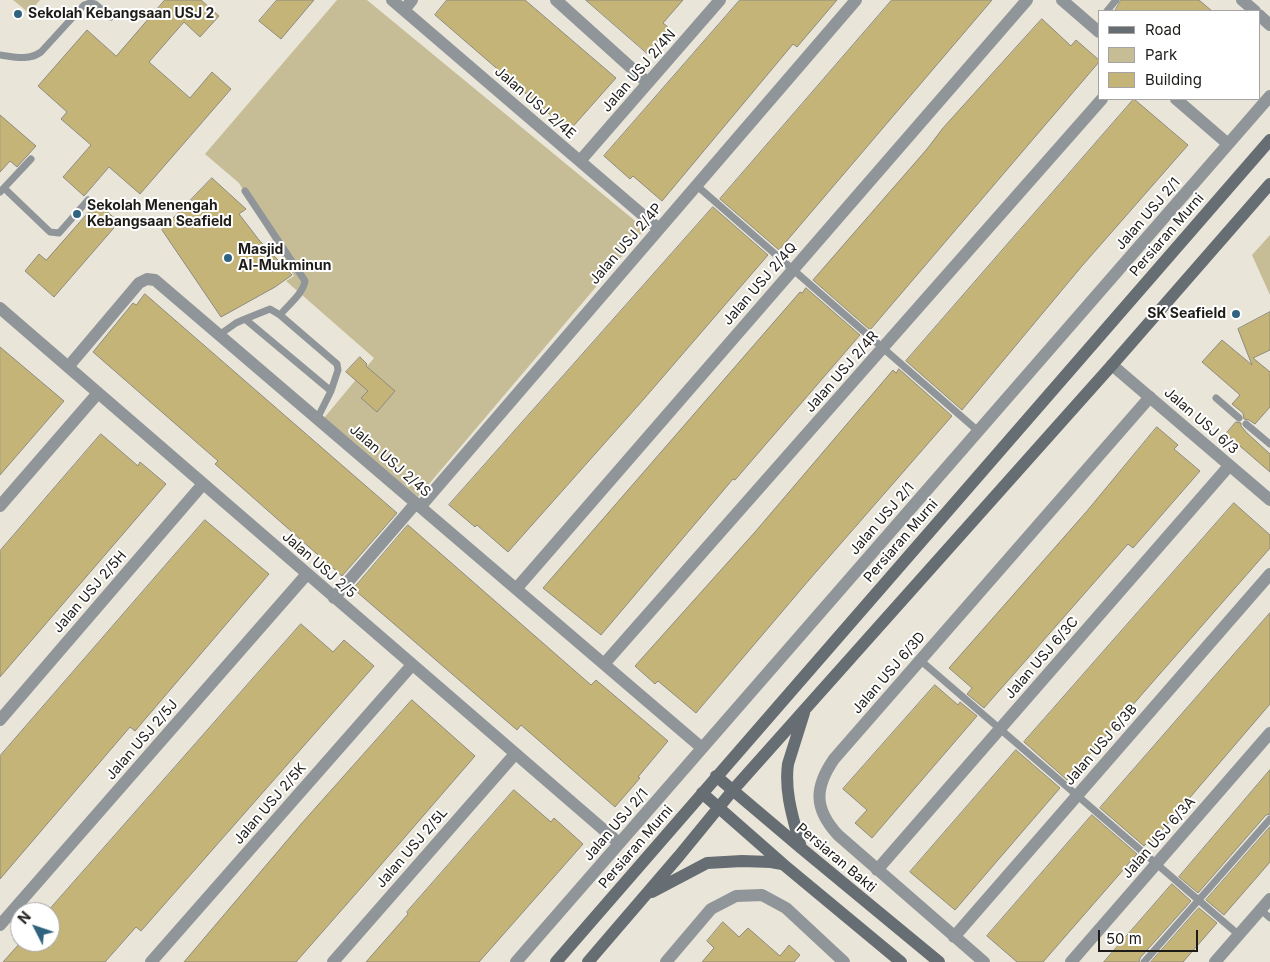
<!DOCTYPE html>
<html>
<head>
<meta charset="utf-8">
<style>
  body { margin:0 }
  #map { position:relative; width:1270px; height:962px; overflow:hidden; background:#e9e6d9; font-family:Inter,sans-serif }
  canvas { display:block }
  .legend { position:absolute; left:1098px; top:10px; width:162px; height:90px; box-sizing:border-box; background:#fff; border:1px solid #a5a4a3; margin:0; padding:6px 9px; list-style:none; font-size:15px; color:#1e1c18 }
  .legend li { display:flex; align-items:center; gap:10px; height:25px }
  .legend b { width:25px; border:1px solid #a5a4a3 }
  .north { position:absolute; left:10px; top:902px; width:50px; height:50px; box-sizing:border-box; background:#fff; border:1px solid #a5a4a3; border-radius:50%; rotate:311deg; font-size:14px; font-weight:700; line-height:20px; text-align:center; color:#1e1c18 }
  .north::after { content:''; display:block; margin:auto; width:18px; height:22px; background:#306380; clip-path:polygon(50% 0,100% 100%,50% 72%,0 100%) }
  .scale { position:absolute; left:1098px; top:930px; width:100px; height:22px; box-sizing:border-box; border:2px solid #1e1c18; border-top:0; padding-left:6px; font-size:15px; line-height:18px; white-space:nowrap; color:#1e1c18; -webkit-text-stroke:4px #fff; paint-order:stroke }
</style>
</head>
<body>
<div id="map">
<canvas width="1270" height="962"></canvas>
<ul class="legend">
<li><b style="height:6px;background:#676e73"></b>Road</li>
<li><b style="height:14px;background:#c6bc96"></b>Park</li>
<li><b style="height:14px;background:#c4b478"></b>Building</li>
</ul>
<div class="north">N</div>
<div class="scale">50 m</div>
</div>
<script>
const g = document.querySelector('canvas').getContext('2d');
g.lineJoin = 'round';
function fillPath(path, color) { g.fillStyle = color; g.fill(path, 'evenodd'); }
function trace(path, color, width, dash) { g.strokeStyle = color; g.lineWidth = width; g.lineCap = dash ? 'butt' : 'round'; g.setLineDash(dash || []); g.stroke(path); }
function write(font, color, halo, rows, align = 'center') {
  g.font = font + ' Inter,sans-serif'; g.lineWidth = 4; g.setLineDash([]); g.textBaseline = 'middle'; g.strokeStyle = halo; g.fillStyle = color; for (const [text, x, y, turn = 0] of rows) {
    g.save(); g.translate(x, y); g.rotate((+turn || 0) * Math.PI / 180); g.textAlign = isNaN(turn) ? turn : align; if (halo) g.strokeText(text, 0, 0); g.fillText(text, 0, 0); g.restore();
  }
}
const green = new Path2D(`
  M13 0H40L29 13Z
  M337 0H367L645 229 418 497 324 418 374 358 286 281 294 276 239 183 205 154Z
  M1270 235V295L1252 255Z`);
const building = new Path2D(`
  M165 0H201L219 16 200 37 184 22 149 62 190 98 212 72 231 89 140 194 109 167 84 196 63 177 91 145 61 119 67 112 38 86 87 30 116 56Z
  M277 0H314L281 39 259 21Z
  M447 0H525L616 78 569 131 435 15Z
  M586 0H683L663 23 669 28 647 53Z
  M740 0H837L797 47 793 44 662 201 633 176 630 179 604 156Z
  M892 0H992L779 250 720 199Z
  M1121 0H1199L1212 11H1115Z
  M1042 19 1071 46 1076 40 1099 60V62L870 330 813 280 927 149 943 128Z
  M1134 99 1188 145 1082 266 962 410 906 361Z
  M0 115 36 146 17 167 10 161 0 172Z
  M212 178 246 209 239 214 259 240 292 275 275 287 221 317 162 230Z
  M97 203 119 222 54 297 25 271 39 254 46 260Z
  M713 207 768 255 643 400 508 552 477 525 475 527 449 505Z
  M806 288 860 335 735 480 733 479 601 635 543 588 800 292 802 293Z
  M145 294 397 513 342 576 215 464 218 461 93 352 133 303 136 305Z
  M1270 312V350L1253 358 1270 372V407L1255 424 1249 420 1244 419 1243 413 1232 404 1240 395 1202 362 1222 340 1252 365 1238 329Z
  M0 347 64 401 0 475Z
  M360 357 367 364 366 366 395 391 377 412 361 398 368 391 346 372Z
  M899 369 952 416 809 580 696 713 658 681 655 684 635 666 755 532 893 370 896 373Z
  M1236 422 1241 423V426L1247 433 1270 454V472L1226 434Z
  M1157 427 1178 445 1174 449 1200 471 1133 548 1128 544 984 708 967 694 972 688 949 668 1087 511Z
  M101 434 138 466 140 462 166 484 0 677V551Z
  M1234 503 1270 535V548L1067 780 1024 742Z
  M205 520 269 574 135 731 130 727 0 879V756Z
  M408 525 591 685 596 680 668 741 638 777 640 778 615 807 521 725 517 730 357 592 358 590 355 587Z
  M1270 613V704L1151 843 1149 841 1144 846 1100 808Z
  M301 624 333 652 344 640 374 666 141 931 136 927 105 962H3L21 942H50V909Z
  M935 685 958 705 960 702 977 716 872 838 855 823 867 810 843 789Z
  M412 700 475 756 360 889 296 962H184L302 823Z
  M1016 750 1060 788 955 910 910 872Z
  M1270 770V814L1266 815 1198 893 1179 877Z
  M514 790 551 822 554 818 583 844 479 962H366L408 914 407 912Z
  M1092 815 1137 854 1043 962H1017L987 936Z
  M1270 827V862L1224 915 1206 900Z
  M1172 884 1191 901 1140 958 1139 962H1104Z
  M1199 908 1217 923 1183 962H1151Z
  M723 922 739 937 748 928 780 956 789 945 800 955 794 962H702L714 948 707 941Z`);
const lane = new Path2D(`
  M1107 11 1116 0
  M0 55C15 57 28 61 41 52L84 5 90 3 95 4 111 17
  M696 185 978 431
  M4 188 50 232 59 233 88 200
  M245 191 305 281C303 294 288 305 280 315
  M0 192 31 159
  M245 319 270 309 280 315 337 364 338 370 331 391
  M219 335 236 323 245 319 331 391 317 419
  M1216 398 1239 418
  M1246 424 1270 444
  M920 660 1239 935
  M1261 910 1270 918
  M1144 962 1270 819`);
const street = new Path2D(`
  M392 0 659 229
  M556 0 648 83
  M1062 0 1099 32
  M1242 0 1255 11
  M404 10 412 0
  M1259 15 1270 25
  M1176 99 1228 144
  M580 161 720 0
  M0 308 619 843
  M1112 365 1270 500
  M68 367 139 283 147 279 155 280 702 748
  M0 506 98 393
  M420 507 856 0
  M516 589 1027 0
  M334 598 416 503
  M604 664 1102 99
  M0 720 203 484
  M877 870 1229 466
  M0 925 307 574
  M954 937 1270 574
  M151 962 412 665
  M333 962 515 754
  M516 962 1270 96
  M666 962 711 909 736 896 762 895 786 908 844 962
  M984 962 838 835C814 809 814 788 834 759L1150 397
  M1071 962 1270 733
  M1215 962 1270 899`);
const secondary = new Path2D(`
  M716 776 801 848 939 962
  M702 793 784 865 901 962
  M801 848C794 821 784 793 788 764L804 713
  M652 892 707 863 742 861 771 862 782 864
  M556 962 1270 140
  M588 962 679 856 733 790 1112 365 1270 184`);
const markers = [
  [18,14,5,"#306380"],
  [77,214,5,"#306380"],
  [228,258,5,"#306380"],
  [1236,314,5,"#306380"]
];
const poiNames = [
  ["Sekolah Kebangsaan USJ 2",28,14],
  ["Sekolah Menengah",87,206],
  ["Kebangsaan Seafield",87,222],
  ["Masjid",238,250],
  ["Al-Mukminun",238,266],
  ["SK Seafield",1226,314,"right"]
];
const streetNames = [
  ["Jalan USJ 2/4N",639,71,-49],
  ["Jalan USJ 2/4E",535,103,41],
  ["Jalan USJ 2/1",1148,214,-49],
  ["Persiaran Murni",1167,235,-49],
  ["Jalan USJ 2/4P",626,244,-49],
  ["Jalan USJ 2/4Q",760,284,-49],
  ["Jalan USJ 2/4R",842,372,-49],
  ["Jalan USJ 6/3",1201,421,41],
  ["Jalan USJ 2/4S",390,461,41],
  ["Jalan USJ 2/1",882,519,-49],
  ["Persiaran Murni",901,541,-49],
  ["Jalan USJ 2/5",319,565,41],
  ["Jalan USJ 2/5H",90,592,-49],
  ["Jalan USJ 6/3C",1042,658,-49],
  ["Jalan USJ 6/3D",889,673,-49],
  ["Jalan USJ 2/5J",142,740,-49],
  ["Jalan USJ 6/3B",1101,745,-49],
  ["Jalan USJ 2/5K",270,804,-49],
  ["Jalan USJ 2/1",616,825,-49],
  ["Jalan USJ 6/3A",1159,838,-49],
  ["Persiaran Murni",636,847,-49],
  ["Jalan USJ 2/5L",412,848,-49],
  ["Persiaran Bakti",836,858,40]
];
fillPath(green, '#c6bc96');
fillPath(building, '#c4b478');
trace(building, '#8e8b7f', 1);
trace(lane, '#8f9598', 7);
trace(street, '#8f9598', 12);
trace(secondary, '#676e73', 12);
for (const [x, y, r, color] of markers) { const dot = new Path2D(); dot.arc(x, y, r, 0, 2 * Math.PI); g.fillStyle = color; g.fill(dot); trace(dot, '#fff', 2); }
write('bold 14px', '#1e1c18', '#fff', poiNames, 'left');
write('14px', '#1e1c18', '#fff', streetNames);
</script>
</body>
</html>
